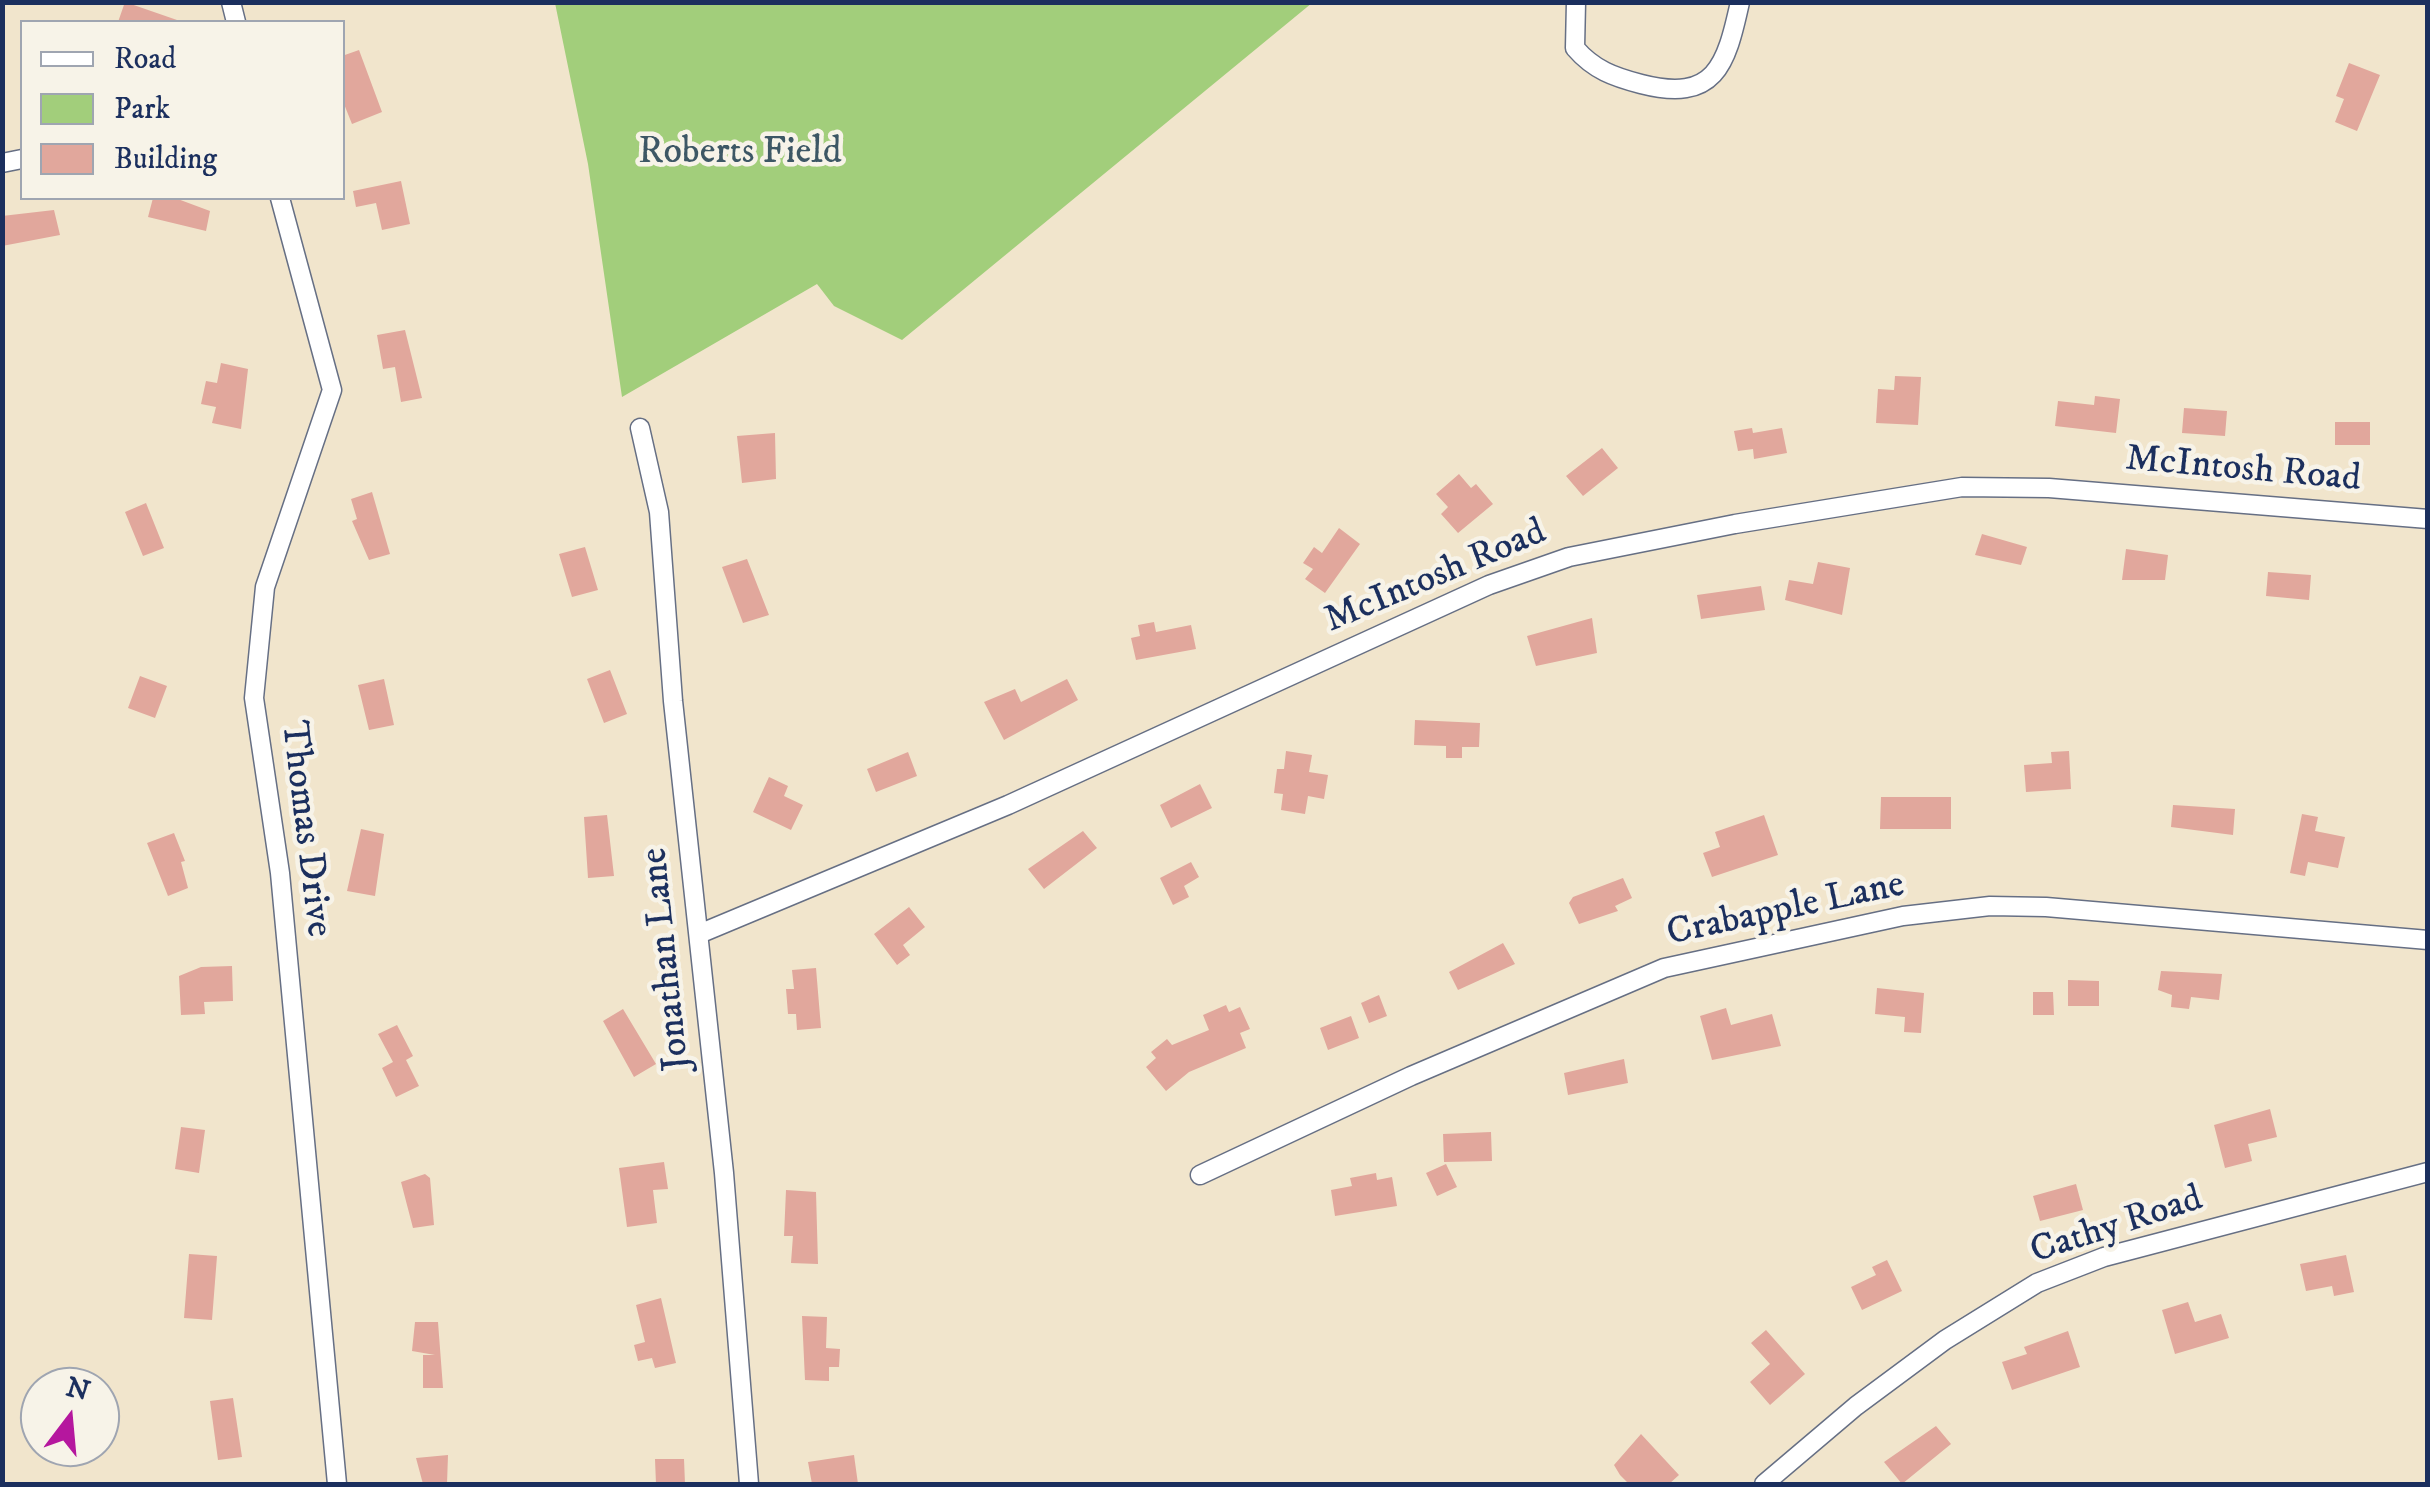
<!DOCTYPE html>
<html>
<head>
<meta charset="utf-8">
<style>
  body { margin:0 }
  #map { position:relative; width:2430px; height:1487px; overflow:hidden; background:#f1e5cc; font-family:"IM FELL DW Pica",serif }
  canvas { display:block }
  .frame { position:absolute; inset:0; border:5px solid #1b2f5e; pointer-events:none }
  .legend { position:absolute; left:20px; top:20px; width:325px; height:180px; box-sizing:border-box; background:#f7f3e8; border:2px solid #9fa5b1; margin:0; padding:12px 18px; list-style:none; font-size:30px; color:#1b2f5e }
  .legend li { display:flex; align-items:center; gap:20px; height:50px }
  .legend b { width:50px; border:2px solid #9fa5b1 }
  .north { position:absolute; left:20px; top:1367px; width:100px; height:100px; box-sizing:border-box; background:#f7f3e8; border:2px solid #9fa5b1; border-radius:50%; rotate:16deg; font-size:28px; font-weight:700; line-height:40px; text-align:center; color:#1b2f5e }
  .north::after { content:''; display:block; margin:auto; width:35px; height:45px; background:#b5179e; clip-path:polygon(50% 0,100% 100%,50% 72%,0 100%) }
</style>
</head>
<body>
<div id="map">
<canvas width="2430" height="1487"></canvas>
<div class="frame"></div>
<ul class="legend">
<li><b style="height:12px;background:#fff"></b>Road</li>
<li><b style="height:28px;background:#a2ce7b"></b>Park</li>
<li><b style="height:28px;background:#e1a79c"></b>Building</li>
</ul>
<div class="north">N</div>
</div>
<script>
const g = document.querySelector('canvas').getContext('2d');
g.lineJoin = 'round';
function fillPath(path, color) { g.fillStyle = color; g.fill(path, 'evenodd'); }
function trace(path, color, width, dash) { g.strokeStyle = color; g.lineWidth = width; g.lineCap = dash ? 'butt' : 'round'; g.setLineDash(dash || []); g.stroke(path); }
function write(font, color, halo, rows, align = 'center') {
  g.font = font + ' "IM FELL DW Pica",serif'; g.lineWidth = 9; g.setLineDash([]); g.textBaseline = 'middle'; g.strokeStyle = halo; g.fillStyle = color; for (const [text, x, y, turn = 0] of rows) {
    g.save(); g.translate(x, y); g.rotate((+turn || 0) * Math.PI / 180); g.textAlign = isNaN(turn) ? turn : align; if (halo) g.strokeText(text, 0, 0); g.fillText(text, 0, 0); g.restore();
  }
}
const green = new Path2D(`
  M555 3V2L1312 3 902 340 834 306 817 284 622 397 588 164Z`);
const building = new Path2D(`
  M125 2 177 20V22H118Z
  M359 50 382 112 352 124 342 99V56Z
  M2349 63 2380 75 2357 131 2335 122 2344 99 2336 96Z
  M401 181 410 224 382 230 376 203 356 207 353 191Z
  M153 198H175L210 211 206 231 148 217Z
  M54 210 60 235 2 246V216Z
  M405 330 422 398 401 402 395 367 383 369 377 335Z
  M221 363 248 369 241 429 212 423 216 407 201 404 206 381 217 383Z
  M1895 376 1921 377 1918 425 1876 423 1878 389 1894 390Z
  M2095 396 2120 399 2116 433 2055 426 2058 401 2094 405Z
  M2184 408 2227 411 2225 436 2182 433Z
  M2335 422H2370V445H2335Z
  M1752 428 1753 433 1782 428 1787 453 1754 459 1753 449 1738 451 1734 431Z
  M775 433 776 479 742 483 737 436Z
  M1602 448 1618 468 1583 496 1566 476Z
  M1459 474 1471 488 1476 484 1493 504 1458 533 1441 514 1448 507 1436 494Z
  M372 492 390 554 369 560 352 521 357 519 351 499Z
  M146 503 164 548 143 556 125 512Z
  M1339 528 1360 544 1325 593 1305 579 1313 569 1303 563 1314 547 1322 553Z
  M1982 534 2027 547 2021 565 1975 555Z
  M585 547 598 590 572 597 559 554Z
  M2126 549 2168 555 2165 580H2122Z
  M747 559 769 615 743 623 722 567Z
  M1818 562 1850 568 1842 615 1785 600 1789 580 1813 584Z
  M2268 572 2311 575 2309 600 2266 596Z
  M1761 586 1765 610 1701 619 1697 595Z
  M1592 618 1597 653 1536 666 1527 636Z
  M1154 622 1156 632 1191 625 1196 649 1136 660 1131 638 1140 636 1138 625Z
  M610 670 627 714 604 723 587 679Z
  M140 676 167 686 155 718 128 708Z
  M384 679 394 725 369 730 358 685Z
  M1067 679 1078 700 1004 740 984 702 1015 689 1021 702Z
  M1415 720 1480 723 1479 747H1462V758H1446V746L1414 745Z
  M1286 751 1312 755 1309 772 1328 775 1324 799 1308 796 1305 814 1281 810 1283 794 1274 793 1277 769H1284Z
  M2069 751 2071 789 2026 792 2024 765 2052 763 2051 752Z
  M908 752 917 776 876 792 867 769Z
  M769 777 788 786 784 796 803 805 791 830 753 812Z
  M1200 784 1212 808 1171 828 1160 805Z
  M1881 797H1951V829H1880Z
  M2173 805 2235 809 2233 835 2171 827Z
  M2302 814 2318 817 2315 831 2345 837 2338 868 2308 862 2305 876 2290 873Z
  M607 815 614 876 588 878 584 817Z
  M1764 815 1778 855 1712 877 1703 853 1720 847 1715 832Z
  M361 829 384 834 375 896 347 891Z
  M1083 831 1097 848 1044 889 1028 869Z
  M174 833 185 861 181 862 188 888 168 896 147 843Z
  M1191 862 1199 877 1184 886 1189 897 1173 905 1160 878Z
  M1623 878 1632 898 1615 906 1618 911 1579 924 1569 903 1573 897Z
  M909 907 925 927 903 945 910 955 897 965 874 934Z
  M1503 943 1515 964 1458 990 1449 972Z
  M232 966 233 1001 204 1002 205 1014 181 1015 179 976 201 967Z
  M816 968 821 1028 797 1030 796 1014H788L786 989H794L792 970Z
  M2161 971 2222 974 2219 1000 2191 997 2189 1009 2171 1007 2172 995 2158 990Z
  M2068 980 2099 981V1006H2068Z
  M1877 988 1924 993 1921 1033 1904 1032 1905 1017 1875 1014Z
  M2033 992H2053L2054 1015H2033Z
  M1379 995 1387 1016 1369 1023 1361 1003Z
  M1226 1005 1229 1012 1240 1007 1250 1029 1240 1033 1246 1048 1189 1072 1166 1091 1146 1067 1156 1058 1151 1052 1167 1039 1172 1045 1209 1030 1203 1015Z
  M1726 1008 1731 1025 1772 1014 1781 1046 1712 1060 1700 1016Z
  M623 1009 656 1064 634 1077 603 1021Z
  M1351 1016 1359 1038 1328 1050 1320 1028Z
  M397 1025 413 1056 406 1060 419 1086 396 1097 382 1068 393 1062 378 1034Z
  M1624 1059 1628 1083 1568 1095 1564 1073Z
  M2270 1109 2277 1137 2248 1144 2252 1161 2225 1168 2214 1125Z
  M181 1127 205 1130 199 1173 175 1169Z
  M1491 1132 1492 1161 1444 1162 1443 1134Z
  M664 1162 668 1189 653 1190 657 1223 627 1227 619 1168Z
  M1446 1164 1457 1187 1437 1196 1426 1173Z
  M1376 1173 1377 1180 1392 1177 1397 1206 1335 1216 1331 1190 1352 1186 1350 1178Z
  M425 1174 430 1178 434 1225 413 1228 401 1182Z
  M2076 1184 2083 1210 2040 1221 2033 1196Z
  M786 1190 816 1192 818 1264 791 1263 793 1236H784Z
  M189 1254 217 1256 212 1320 184 1318Z
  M2346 1255 2354 1292 2334 1296 2332 1286 2306 1291 2300 1264Z
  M1887 1260 1902 1291 1862 1310 1851 1287 1876 1275 1872 1267Z
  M661 1298 676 1363 655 1368 652 1358 638 1361 634 1345 645 1342 636 1305Z
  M2188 1302 2195 1322 2221 1314 2229 1338 2175 1354 2162 1310Z
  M802 1316 827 1317 826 1348 840 1349 839 1367H829V1381L805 1380Z
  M415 1322H438L443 1388H423V1355H435L412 1351Z
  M1766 1330 1805 1374 1770 1405 1750 1382 1770 1364 1751 1343Z
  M2068 1331 2080 1367 2012 1390 2002 1362 2027 1354 2024 1347Z
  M233 1398 242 1457 218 1460 210 1401Z
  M1936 1426 1951 1444 1902 1484 1884 1462Z
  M1641 1434 1679 1475 1669 1484H1629L1620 1475 1614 1465Z
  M448 1455 447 1484H423L416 1458Z
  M854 1455 858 1484H812L808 1462Z
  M655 1459H684L685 1484H656Z`);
const minor = new Path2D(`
  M231 2 236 22
  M1576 2 1575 48C1594 70 1614 77 1641 84 1715 103 1726 66 1740 2
  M2 163 22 159
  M280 198 332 390 265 587 254 698 280 873 337 1484
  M640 428 659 512 673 701 724 1173 749 1484
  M699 934 1008 805 1489 585 1569 557 1735 524 1962 487 2049 488 2428 519
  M1200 1175 1411 1076 1664 968 1903 916 1990 906 2046 907 2428 940
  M1764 1484 1856 1406 1945 1340 2037 1283 2104 1257 2428 1172`);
const parkNames = [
  ["Roberts Field",740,154]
];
const streetNames = [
  ["McIntosh Road",2243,471,5],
  ["McIntosh Road",1436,578,-23],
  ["Thomas Drive",304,829,83],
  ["Crabapple Lane",1786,911,-12],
  ["Jonathan Lane",668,959,-96],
  ["Cathy Road",2117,1227,-18]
];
fillPath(green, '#a2ce7b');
fillPath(building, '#e1a79c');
trace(minor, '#666f84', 21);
trace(minor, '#fff', 18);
write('38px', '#3d5765', '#f7f3e8', parkNames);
write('38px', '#1b2f5e', '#f7f3e8', streetNames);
</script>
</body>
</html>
